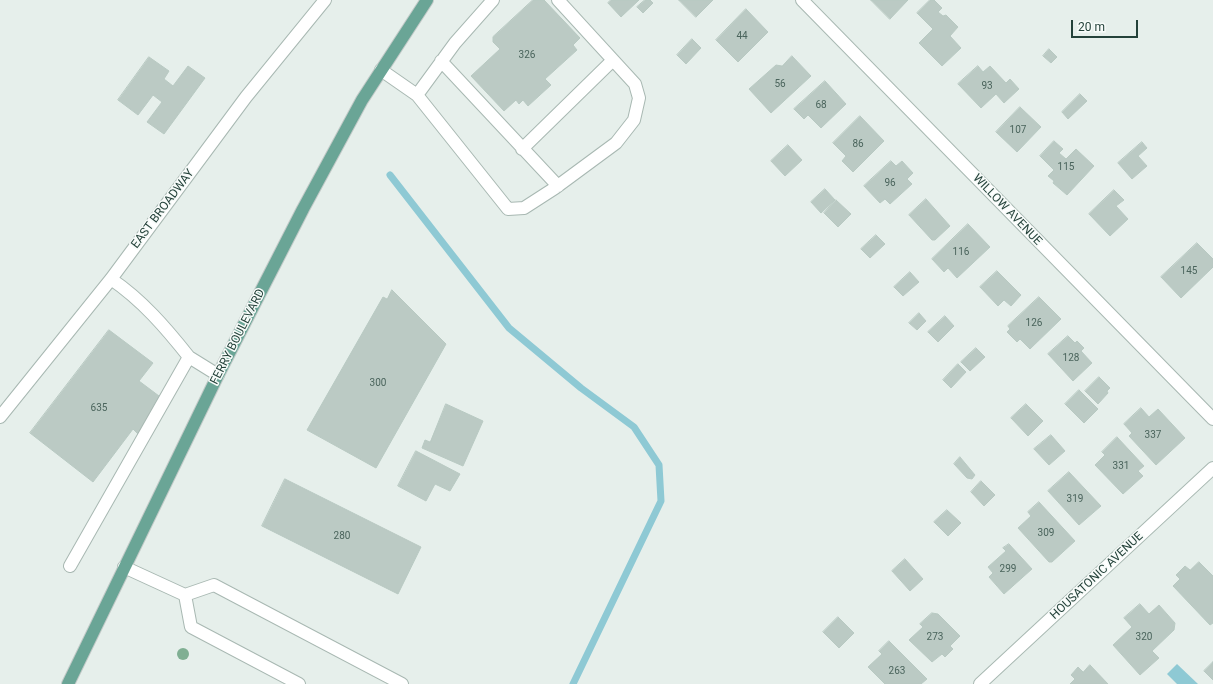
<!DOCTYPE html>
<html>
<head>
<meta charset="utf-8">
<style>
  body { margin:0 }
  #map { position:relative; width:1213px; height:684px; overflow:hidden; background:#e6efeb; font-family:Roboto,sans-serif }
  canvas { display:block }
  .scale { position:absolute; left:1071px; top:20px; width:67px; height:18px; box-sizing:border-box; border:2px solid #24423a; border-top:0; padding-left:5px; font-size:12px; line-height:14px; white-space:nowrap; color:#24423a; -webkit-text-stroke:3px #f7fbf9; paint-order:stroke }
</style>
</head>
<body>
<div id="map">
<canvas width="1213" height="684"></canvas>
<div class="scale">20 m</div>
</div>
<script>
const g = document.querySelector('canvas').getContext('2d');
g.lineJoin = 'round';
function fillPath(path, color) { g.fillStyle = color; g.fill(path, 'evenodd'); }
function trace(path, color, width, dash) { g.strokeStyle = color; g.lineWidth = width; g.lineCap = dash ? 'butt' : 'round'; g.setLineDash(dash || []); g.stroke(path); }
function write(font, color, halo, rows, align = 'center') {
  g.font = font + ' Roboto,sans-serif'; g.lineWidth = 3; g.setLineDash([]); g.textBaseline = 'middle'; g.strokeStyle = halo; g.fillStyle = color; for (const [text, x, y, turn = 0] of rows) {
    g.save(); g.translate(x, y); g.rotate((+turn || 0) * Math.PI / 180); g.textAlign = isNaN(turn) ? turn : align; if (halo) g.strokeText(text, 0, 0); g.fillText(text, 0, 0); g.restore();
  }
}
const water = new Path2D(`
  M1177 664 1198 684H1177L1167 674Z`);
const stream = new Path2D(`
  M390 175 509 328 581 388 634 427 659 465 661 501 573 684`);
const building = new Path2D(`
  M533 0H544L580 38 573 45 577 50 545 79 551 85 528 106 523 100 519 104 516 100 504 111 471 76 500 49 493 42V37Z
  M611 0H639L621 17 608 3Z
  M645 0H650L653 3 643 13 637 7Z
  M679 0H713L696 17Z
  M871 0H908L890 19Z
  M930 0H934L942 8 938 12 943 16 946 15 958 27 950 36 961 48 942 66 919 43 933 29 917 13Z
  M746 9 768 32 738 62 716 40Z
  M692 39 701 48 686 64 677 55Z
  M1049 49 1057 57 1051 63 1043 56Z
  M792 56 811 76 771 113 749 89 776 65 782 66Z
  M149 57 169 71 164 79 173 86 188 66 205 78 164 134 147 122 162 102 153 95 138 115 118 100Z
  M978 66 983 72 990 66 1006 83 1010 79 1019 89 1004 103 996 94 981 108 958 84Z
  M825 81 846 104 821 128 808 115 804 119 794 109Z
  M1080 94 1087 101 1068 119 1062 112Z
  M1020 107 1041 127 1017 152 996 132Z
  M860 116 884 141 853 172 842 161 846 156 833 143Z
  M1054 141 1063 149 1059 153 1066 159 1076 149 1094 166 1067 195 1053 183 1054 181 1048 176 1054 170 1040 156Z
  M1142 142 1147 148 1138 156 1147 166 1132 179 1118 163Z
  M788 145 802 160 785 176 771 161Z
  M891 161 896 166 902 161 913 173 907 179 912 184 890 204 885 199 880 203 864 186Z
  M825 189 835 200 821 213 811 202Z
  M1114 190 1124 200 1116 206 1128 219 1110 236 1089 214Z
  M926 199 950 226 935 240H932L909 215Z
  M836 200 851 214 838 227 824 213Z
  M968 224 990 247 957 278 948 268 944 272 932 259Z
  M876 235 885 244 870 258 861 249Z
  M1197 243 1213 259V267L1181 298 1161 277Z
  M997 271 1021 295 1011 306 1004 300 998 306 980 287Z
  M910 272 919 282 903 296 894 287Z
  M392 290 446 344 376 468 307 430 383 297 387 299Z
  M1039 297 1061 319 1030 349 1020 339 1017 342 1007 332 1010 329 1008 326Z
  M919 313 926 321 917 330 909 323Z
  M945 316 954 326 938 342 928 332Z
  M109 330 153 363 139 381 159 396 138 434 133 429 93 482 30 433Z
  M1068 336 1075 343 1077 341 1084 348 1081 351 1092 363 1073 381 1048 354Z
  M976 348 985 357 970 371 961 362Z
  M958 364 966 372 951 388 943 380Z
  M1099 377 1110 388 1107 391 1108 393 1098 404 1085 391Z
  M1079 390 1098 409 1084 423 1065 404Z
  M446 404 483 421 463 466 422 448 425 440 430 442Z
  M1026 404 1043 421 1028 436 1011 418Z
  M1141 408 1149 417 1158 409 1185 438 1156 465 1129 436 1132 433 1124 424Z
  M1051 435 1065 451 1049 465 1034 449Z
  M1117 437 1144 466 1138 471 1143 476 1123 494 1095 465 1105 455 1102 452Z
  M416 451 460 474 450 491 435 484 426 501 398 486Z
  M960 457 975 475 972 479 967 478 954 464Z
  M1069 472 1101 506 1079 525 1048 491Z
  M285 479 421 547 398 594 262 526Z
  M981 481 995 495 984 506 971 492Z
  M1039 502 1075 541 1052 562H1049L1018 528 1031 516 1028 512Z
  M947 510 961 523 948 536 934 522Z
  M1009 544 1032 569 1004 594 989 577 993 573 988 567 1006 551 1003 548Z
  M905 559 923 579 910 591 892 571Z
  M1199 562 1213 576V623L1210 625 1173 586 1180 579 1176 575 1185 566 1190 570Z
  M1140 604 1149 614 1159 605 1175 623 1174 630 1152 651 1159 658 1140 675 1113 645 1132 627 1124 618Z
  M932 613 938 614 960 636 950 646 953 649 945 657 942 654 932 662 909 640 923 627 920 624Z
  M838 617 854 633 839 648 823 632Z
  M889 641 927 679 921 684H885L868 667 882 654 879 651Z
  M1213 662V680L1204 671Z
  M1090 665 1108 684H1070L1075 679 1071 675 1078 667 1083 672Z`);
const minor = new Path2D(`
  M802 0 1213 419
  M441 61 558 186
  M381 70 417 95 508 209 524 208 555 188 616 143 634 120 639 98 635 84 558 0
  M417 95 455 43 493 0
  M522 149 613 60
  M111 279C142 300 166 328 189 357
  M0 417 111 279 246 97 325 0
  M70 566 189 357 218 375
  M124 567 185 595 214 585 402 684
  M185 595 191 627 299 684
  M980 684 1213 468`);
const major = new Path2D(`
  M68 684 218 375 303 209 362 100 427 0`);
const trees = [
  [183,654]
];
const numberNames = [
  ["44",742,36],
  ["326",527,55],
  ["56",780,84],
  ["93",987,86],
  ["68",821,105],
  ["107",1018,130],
  ["86",858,144],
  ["115",1066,167],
  ["96",890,183],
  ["116",961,252],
  ["145",1189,271],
  ["126",1034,323],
  ["128",1071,358],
  ["300",378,383],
  ["635",99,408],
  ["337",1153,435],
  ["331",1121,466],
  ["319",1075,499],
  ["309",1046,533],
  ["280",342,536],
  ["299",1008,569],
  ["273",935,637],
  ["320",1144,637],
  ["263",897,671]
];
const streetNames = [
  ["EAST BROADWAY",163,209,-53],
  ["WILLOW AVENUE",1007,210,46],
  ["FERRY BOULEVARD",238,337,-63],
  ["HOUSATONIC AVENUE",1097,576,-43]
];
fillPath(water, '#8ec9d4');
trace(stream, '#8ec9d4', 7);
fillPath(building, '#bbcac4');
trace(building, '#b8c9c2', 1);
trace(minor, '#a8b8b2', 14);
trace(major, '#c2cac8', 14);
trace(minor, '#fff', 12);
trace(major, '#6aa596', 12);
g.fillStyle = '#80af93';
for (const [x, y] of trees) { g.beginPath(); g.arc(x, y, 6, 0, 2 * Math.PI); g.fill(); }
write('10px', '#4a645c', null, numberNames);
write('12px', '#24423a', '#f7fbf9', streetNames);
</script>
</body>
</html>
